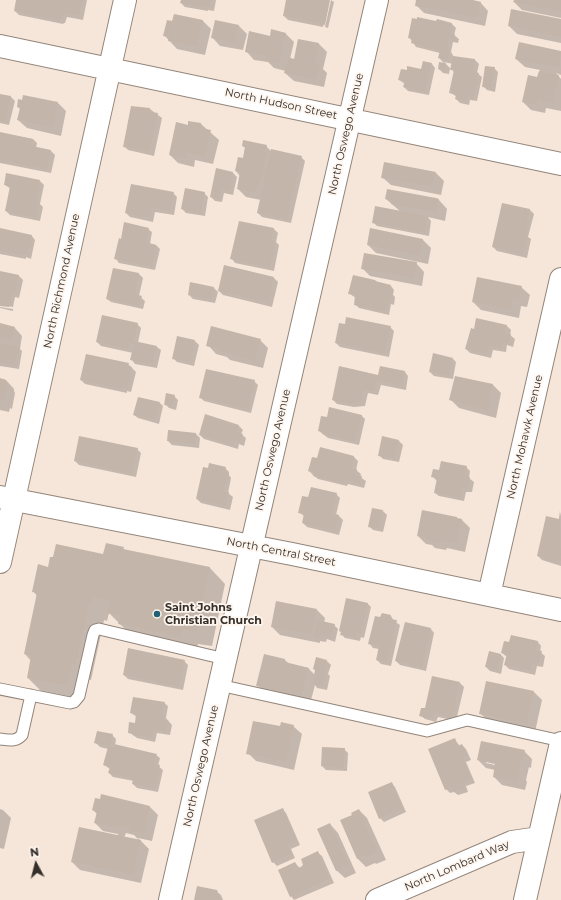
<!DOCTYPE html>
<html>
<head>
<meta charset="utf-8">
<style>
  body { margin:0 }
  #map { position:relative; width:561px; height:900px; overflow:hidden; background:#f6e6da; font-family:Montserrat,sans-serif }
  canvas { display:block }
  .north { position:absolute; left:16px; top:844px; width:40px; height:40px; -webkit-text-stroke:3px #fef5ee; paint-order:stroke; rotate:353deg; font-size:11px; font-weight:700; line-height:16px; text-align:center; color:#352f2a }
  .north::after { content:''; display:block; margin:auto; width:14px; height:18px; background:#352f2a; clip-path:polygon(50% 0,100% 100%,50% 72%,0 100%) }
</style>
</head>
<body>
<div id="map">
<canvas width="561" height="900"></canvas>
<div class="north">N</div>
</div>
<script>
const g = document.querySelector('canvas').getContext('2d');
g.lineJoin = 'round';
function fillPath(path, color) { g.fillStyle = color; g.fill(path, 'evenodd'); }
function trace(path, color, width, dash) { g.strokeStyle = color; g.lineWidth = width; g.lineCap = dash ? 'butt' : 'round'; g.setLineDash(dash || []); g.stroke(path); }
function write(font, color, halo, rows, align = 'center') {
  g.font = font + ' Montserrat,sans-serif'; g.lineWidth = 3.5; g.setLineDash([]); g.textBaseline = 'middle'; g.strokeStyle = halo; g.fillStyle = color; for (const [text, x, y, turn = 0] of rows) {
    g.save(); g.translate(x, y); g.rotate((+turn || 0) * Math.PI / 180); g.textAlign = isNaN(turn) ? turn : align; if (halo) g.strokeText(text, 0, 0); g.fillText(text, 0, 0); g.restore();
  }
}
const shadow = new Path2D(`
  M17 0H87L83 20 67 17 65 23H64L63 24 19 15 15 11Z
  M182 0H216L214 11 208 10V11L185 7 181 3Z
  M287 0H329L323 27 288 20 284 16Z
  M331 0 334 2 328 28 325 27Z
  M417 0H468L480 2 488 11 485 26 424 13 416 5Z
  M515 0H561V18L522 10 514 2Z
  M437 20 452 24 456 28 454 35 459 39 458 43 453 42 451 52 454 57 475 60 479 64 477 73 482 77 477 101 470 100 469 105 460 103 456 99 457 97 450 92 454 72 450 68 449 74 443 73 439 69 445 64 439 58 440 53 416 47 409 37 437 23ZM444 62 453 64 451 69Z
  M561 20V43L517 34 509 26Z
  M203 21 211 29 205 55 177 49 164 35 173 22Z
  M239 26 247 34 243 50 220 46 212 37Z
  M286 34 294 42 290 59 295 60 299 40 319 44 327 52 323 69 327 73 324 87 294 81 285 73 286 71 274 68 268 62 254 60 246 51 270 37Z
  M519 43 561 52V75L556 73 561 79V111L546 108 545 113 531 110 523 102 538 78 540 70 525 67 516 59Z
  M432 64 435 68 429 95 408 91 404 87 405 84 399 80 408 71 421 70Z
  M494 68 498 72 495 92 487 90 483 86Z
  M0 95 11 97 15 101 9 125 0 123Z
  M58 103 66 111 61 136 27 128 18 120 21 110 18 107Z
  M150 109 162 118 154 156 128 150 124 146Z
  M201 124 219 140 213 164 195 160 194 167 178 163 170 155 188 126Z
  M0 133 33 139 37 143 36 148 51 151 55 155 51 173 0 163Z
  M243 146H266L272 152 301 157 305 161 291 223 262 217 258 213 261 200 246 197 238 189 240 176 236 171 243 160 245 148Z
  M217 170 233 173 237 177 233 195 224 193 222 202 215 201 211 197Z
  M436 173 444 181 441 195 391 185 382 177Z
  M7 174 40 181 44 185 40 204 43 207 40 221 10 215 6 211 11 189 5 185Z
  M173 193 177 197 174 215 155 212 153 222 130 217 126 213Z
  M204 193 208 197 205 216 186 213 182 209Z
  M427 197 439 200 447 209 445 221 428 217 431 221 429 236 377 226 373 222 401 212 386 199Z
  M530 210 534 214 528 237 531 239 527 258 497 251 493 247Z
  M0 229 32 236 35 240 31 259 26 257V259L0 254Z
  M148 229 152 232 150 244 156 245 160 249 155 270 119 263 116 259 122 240Z
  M274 229 278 233 276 242 279 245 274 271 235 263 232 259Z
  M371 229 423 240 431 248 428 264 376 253 368 245Z
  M416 263 424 272 422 286 370 276 362 268Z
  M114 269 139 274 143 278 139 296 145 301 143 309 111 302 107 299Z
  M0 272 19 276 23 280 19 298 15 297 13 307 0 305Z
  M274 278 278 282 272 307 223 295 219 291Z
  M375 280 377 282 391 286 394 290 393 295 395 297 394 305 391 304 389 315 359 308 355 304 356 298 350 294Z
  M521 287 530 295 527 307 521 306 519 318 481 310 473 302Z
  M214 288 218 292 215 303 193 299 189 295Z
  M0 307 13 309V311L0 308Z
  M477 319 507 326 511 330 510 335 515 339 513 347 507 345 506 352 493 350 491 358 470 353 466 349 475 330Z
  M0 324 14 327 22 336 20 349 22 351 19 369 0 366Z
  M137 324 141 328 138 343 157 347 161 350 157 368 135 364 132 360 133 353 101 346 97 342Z
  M390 327 394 331 389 357 340 347 336 343Z
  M260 340 268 348 263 368 230 360 227 357 216 354 208 345Z
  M195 341 199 345 194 366 177 362 173 358Z
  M452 358 456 362 453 379 434 376 430 372Z
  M128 364 136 372 131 392 127 391V393L85 384 81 380Z
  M405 372 408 376 406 390 381 385 378 395 368 393 365 406 354 407 337 404 333 400 379 376Z
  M456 377 493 385 501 393 496 418 459 408 451 400Z
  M0 379 6 380 14 389V391L15 393 12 409 10 408 9 412 0 410Z
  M254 381 258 385 251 413 204 401 201 398Z
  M174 396 178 400 176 410 169 408 165 404Z
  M160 403 163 406 159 424 138 418 134 415Z
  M361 415 365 419 359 445 328 438 319 431Z
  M239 426 243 430 241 434 246 438 244 446 239 444 238 449 204 439 200 435Z
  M196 434 200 438 199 448 172 445 168 441Z
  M399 441 403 445 399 462 383 459 379 455Z
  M137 449 141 453 136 477 79 465 75 461Z
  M321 449 354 457 358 461 356 470 361 474 360 477 366 481 364 488 348 484 347 486 318 479 313 475 309 471 318 459Z
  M466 467 470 471 469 478 474 482 472 492H466L464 501 439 496 435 493 437 481 432 476 440 472Z
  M225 468 229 472V475L231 478 228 493 233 497 230 510 201 503 197 499 209 470Z
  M336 494 340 498 336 515 339 516 343 520 339 535 307 527 303 523 305 517 299 512 309 499Z
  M383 511 387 515 383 532 373 530 369 526Z
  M561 512V566L542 560 538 556 559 520Z
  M462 520 470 528 465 552 447 548 446 550 435 548 432 545 426 544 418 536Z
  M123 548 126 551 210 568 225 584 212 646 198 644 196 652 135 639 109 613 107 621 104 620 91 680 87 679 82 701 43 693 28 678 31 661 25 654 37 596 33 591 49 568 104 555Z
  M367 603 371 607 364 638 361 637 360 641 345 638 341 634 342 632Z
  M317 610 325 618 324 623 334 625 338 629 335 642 327 639 326 642 320 641V643L280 635 272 627Z
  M391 616 394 621 400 625 391 666 381 664 377 660 379 649 373 648 370 644 381 618Z
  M431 629 434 633 426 671 400 665 396 661Z
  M538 642 541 646 540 652 545 656 543 667 537 666 535 675 509 669 505 665 507 657 502 653Z
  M500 654 504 658 501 674 490 671 486 667Z
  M285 660 289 664 308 668 315 675 327 661 331 665 328 674 330 676 327 690 317 688 315 685 310 704 266 693 257 685Z
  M184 661 188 665 183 690 128 679 124 675Z
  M460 683 464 687 456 721 438 717 436 722 425 719 421 716 426 709Z
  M534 692 542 700 535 732 489 722 480 713Z
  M164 703 168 706 166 718 172 725 170 735 157 733 155 742 137 738 129 732 136 724 137 717 131 713Z
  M293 726 302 734 294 770 256 761 248 753 281 727Z
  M112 735 116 739 115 746 156 755 160 758 158 766 163 770 158 792 137 788 133 784 134 781 113 777 109 773 110 769 104 765 108 749 100 747 96 743Z
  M454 739 460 746 462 745 466 749 471 760 466 762 475 783 466 786 468 792 458 795 454 792 450 793 446 789Z
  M344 749 348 753 347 771 326 770 322 766Z
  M524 751 532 759 531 768 529 767 526 780 527 782 525 790 502 785 494 777 495 770 486 768 478 760ZM486 761 500 764V766L486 763Z
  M391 783 395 787 406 812 384 822 380 818Z
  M101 796 150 807 158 815 152 841 138 838 149 849 141 883 80 870 72 862 118 836V834L103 831 95 823 97 814 93 810 101 800ZM126 833 134 835 140 841 124 838Z
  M0 809 3 810 11 818 4 849 0 848Z
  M282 809 286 813 300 845 291 849 295 858 277 866 273 862Z
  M359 810 367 818 386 860 376 864 375 863 366 867 358 859 341 820 353 816Z
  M330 824 338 833 356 873 345 878 336 870Z
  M318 853 322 856 334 883 294 900 291 896 295 863 300 868 301 867Z
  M216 891 221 895 223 900H195Z`);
const building = new Path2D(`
  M16 0H83L79 16 63 13 62 20 60 19 59 21 14 11Z
  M181 0H211L210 7 204 6V8L180 3Z
  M286 0H330L325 25 283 16Z
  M416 0H473L481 2 477 18 415 6Z
  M514 0H561V12L513 2Z
  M511 9 561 19V37L508 26Z
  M174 14 203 20 197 47 168 41 169 37 163 36 167 20 172 21Z
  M417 17 436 21 437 19 452 23 450 33 455 34 454 39 449 38 447 49 450 51 448 60 438 58 440 51 411 43 412 39 408 38 412 18 417 19Z
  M215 20 239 25 235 43 211 38Z
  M271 29 286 33 279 64 264 61 265 56 245 52 249 31 270 36Z
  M298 39 319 43 315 63 320 64 316 80 284 73 288 57 294 59Z
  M519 42 561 51 560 68 515 59Z
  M453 56 475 59 473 71 479 73 474 98 467 97 466 102 455 99 456 95 449 93 454 70H450Z
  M423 61 432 63 425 92 403 87 405 81 398 80 401 69 407 70V66L421 69Z
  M439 62 446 63 445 71 438 69Z
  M485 66 495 67 491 88 482 87Z
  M539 71 559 75 553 103 538 100 537 105 522 102 528 75 537 77Z
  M0 94 11 96 5 122 0 121Z
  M23 95 58 102 53 128 17 120 20 108 17 107 18 99 22 100Z
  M131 106 150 108V112L158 113 150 152 123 147Z
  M188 121 201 123V128L211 130 205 157 187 153 186 159 169 155 176 122 188 125Z
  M0 132 33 139 32 146 51 150 47 170 0 160Z
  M243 140 267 145 265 152H267L262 177 255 193 237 189 240 172 235 171 238 157 243 158 245 147 242 146Z
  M271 149 302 156 287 220 257 213Z
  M384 162 436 172 433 187 381 178Z
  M216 168 233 172 229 191 221 190 219 199 210 197Z
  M6 173 40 180 36 201 39 202 36 218 5 211 10 186 4 185Z
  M131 184 174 192 170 211 151 208 150 218 125 213Z
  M185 188 205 192 201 213 181 209Z
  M387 189 436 198 439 199 437 213 391 204 392 201 385 199Z
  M502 203 530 209 525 234H528L523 255 492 247Z
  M375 206 428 216 425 233 372 223Z
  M239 221 274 228 272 240H276L270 268 230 259Z
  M124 222 149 228 146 242 156 245 152 267 114 259 119 238 121 239Z
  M0 228 32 235 28 255 22 254V256L0 251Z
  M370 228 423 239 420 256 367 245Z
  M364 253 417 262 414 278 361 269Z
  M224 265 274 277 268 303 218 291Z
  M113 268 139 273 135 294 142 296 139 306 106 299Z
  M0 271 19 275 15 294H12L9 307 0 306Z
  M353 275 375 280V281L391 285 389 291 392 292 390 302 388 301 385 312 354 305 355 295 348 294Z
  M477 277 522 286 519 300 513 299 511 310 472 302Z
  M190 282 214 287 211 300 188 295Z
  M102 315 138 323 134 341 157 346 153 365 130 360 134 344 130 343 128 349 96 342Z
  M346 317 391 326 385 354 335 343 339 323 345 324Z
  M476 318 507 325 505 333 511 334 509 344 503 342 502 349 489 346 487 354 465 349 471 328 474 329Z
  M0 323 15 327 12 341 0 338Z
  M211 326 261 339 255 361 221 352 222 350 206 346Z
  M177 336 195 340 190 362 172 359Z
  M0 343 19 347 15 366 0 363Z
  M433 353 453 358 449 376 429 372Z
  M86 354 129 363 128 366 132 367 128 389 123 388V390L80 380Z
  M339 366 378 375 380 366 405 371 402 386 377 381 374 392 364 390 361 402 349 404 332 400Z
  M206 369 255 380 248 409 199 398Z
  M455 376 493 384 488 411 449 400Z
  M0 378 6 380V383L8 384 4 401H1L0 404Z
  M166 393 175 395 172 406 164 405Z
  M138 397 160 402 155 420 133 415Z
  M329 407 362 415 355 442 322 434 323 432 318 431 321 416 327 417Z
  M205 414 239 425 237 432 243 434 240 442 235 441 234 446 199 435Z
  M168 430 196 433 195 444 167 441Z
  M79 436 138 448 132 474 74 461Z
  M382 436 399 440 395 459 378 456Z
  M320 447 354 456 352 468 357 469 356 475 362 476 360 484 344 480 343 483 313 476 314 473 308 471 312 457 317 458Z
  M441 461 467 466 465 476 470 477 468 489 463 488 460 498 434 493 437 478 431 477 433 469 439 470Z
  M209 463 226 467 225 472 228 473 224 491 229 492 226 506 196 499 203 467 208 468Z
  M311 487 337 493 332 513 339 515 335 531 302 523 304 514 298 513 302 496 308 497Z
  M372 508 383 510 379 529 368 527Z
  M422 510 457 517V518L462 519 457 544 439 541V543L425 540 426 538 417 536Z
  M560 510 561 561H559V563L547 561V559L537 556 546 516 559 519Z
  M106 543 124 547 123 549 210 567 197 632 183 629 181 637 118 624 120 616 107 613 110 600 94 597 92 606 89 605 76 665 72 664 67 686 27 678 31 656 24 654 37 593 32 592 38 564 48 567 50 557H53L56 544 103 554Z
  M346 598 368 603 361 634 357 633 356 638 340 635 341 632 339 631Z
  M276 601 317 609 312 635 271 627Z
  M382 613 391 615 390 619 397 620 387 663 376 660 379 646 368 644 375 616 380 617Z
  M317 620 335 624 331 638 323 636 322 639 313 637Z
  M405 622 431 628 422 668 395 661Z
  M511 635 538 641 536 650 542 651 539 664 533 663 531 671 504 665 507 654 501 653 504 641 509 642Z
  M128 648 185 660 179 687 123 675Z
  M489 651 501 654 497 670 485 667Z
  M264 654 285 659V662L309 668 302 696 256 686Z
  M316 657 327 660 325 670 327 671 323 687 312 684 315 670 313 669Z
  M432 676 460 682 452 718 434 713 433 719 419 716 421 708H425Z
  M486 681 534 691 527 724 479 714Z
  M133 697 165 702 162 715H164L163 719 168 720 166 732 154 729 152 738 132 735 133 734 128 733 129 722 135 723 136 714 130 713Z
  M253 721 280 726 281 722 294 725 286 762 246 754Z
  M97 731 113 734 110 747H114V744L157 754 154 764 160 765 155 789 132 784 133 779 108 773 110 767 103 765 108 747 94 743Z
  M455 738 458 746 462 744 468 756 463 758 472 779 463 782 465 788 453 792 451 788 445 790 428 749Z
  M481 741 525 750 523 760H521L518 772 520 773 517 782 493 777 495 764 477 760Z
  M322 747 345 748 344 768 321 766Z
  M392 782 403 809 379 819 368 792Z
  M101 794 150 806 144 834 128 831 129 828 117 825V828L94 823 97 812 92 810 95 798 100 799Z
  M283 808 297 841 288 845 292 854 272 863 254 820Z
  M359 809 378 852 367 857 366 855 357 859 340 820 352 815 351 813Z
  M330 823 349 865 336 871 317 829Z
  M79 827 141 840 133 875 71 862Z
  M318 851 330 879 290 897 278 870 295 862 298 868 301 867 303 865 301 859Z
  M197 886 217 890 221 900H194Z`);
const service = new Path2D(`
  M219 685 427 731 467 720 561 741
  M0 689 70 703 74 702 79 696 93 635 95 630 99 629 225 659
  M0 739C9 740 16 742 22 735L31 695`);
const minor = new Path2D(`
  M0 46 561 164
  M0 497 292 554 561 610
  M0 562 125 0
  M489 595 561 279
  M170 900 377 0
  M377 900 512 842 539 838
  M525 900 561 743`);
const markers = [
  [157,614,4,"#216176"]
];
const streetNames = [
  ["North Hudson Street",281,104,12],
  ["North Oswego Avenue",346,134,-77],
  ["North Richmond Avenue",62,281,-78],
  ["North Mohawk Avenue",525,437,-77],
  ["North Oswego Avenue",273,450,-77],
  ["North Central Street",281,552,11],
  ["North Oswego Avenue",201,766,-77],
  ["North Lombard Way",457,866,-23]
];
const poiNames = [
  ["Saint Johns",165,608],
  ["Christian Church",165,621]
];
fillPath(shadow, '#0003');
fillPath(building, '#c3b5a9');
trace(service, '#93857a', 13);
trace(minor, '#93857a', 24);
trace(service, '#fff', 11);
trace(minor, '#fff', 22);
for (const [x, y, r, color] of markers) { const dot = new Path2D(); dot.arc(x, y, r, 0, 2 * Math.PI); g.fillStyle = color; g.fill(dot); trace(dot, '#fef5ee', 1.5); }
write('11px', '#352f2a', '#fef5ee', streetNames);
write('bold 11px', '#352f2a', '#fef5ee', poiNames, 'left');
</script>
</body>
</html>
